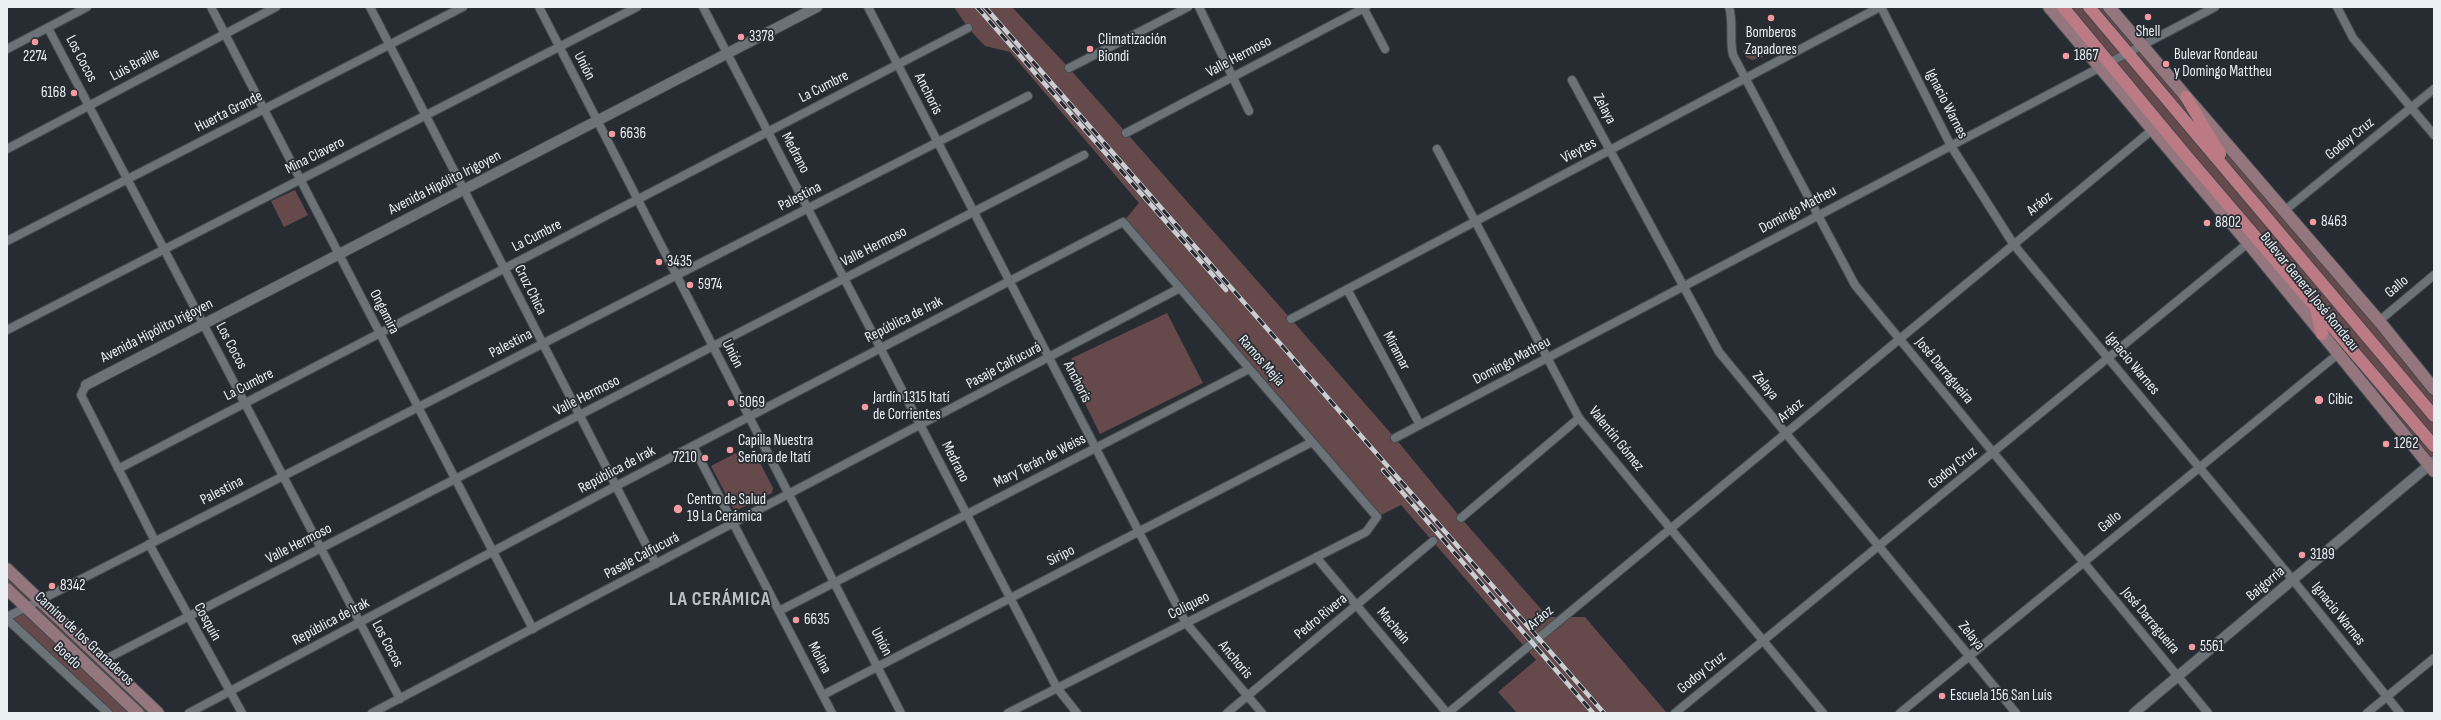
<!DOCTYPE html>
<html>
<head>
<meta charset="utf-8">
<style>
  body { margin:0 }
  #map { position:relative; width:2441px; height:720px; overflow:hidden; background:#262c32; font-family:"Sofia Sans Condensed",sans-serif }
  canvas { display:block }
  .frame { position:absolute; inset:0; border:8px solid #ebf0f3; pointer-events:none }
</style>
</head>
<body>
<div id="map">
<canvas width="2441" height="720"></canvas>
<div class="frame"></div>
</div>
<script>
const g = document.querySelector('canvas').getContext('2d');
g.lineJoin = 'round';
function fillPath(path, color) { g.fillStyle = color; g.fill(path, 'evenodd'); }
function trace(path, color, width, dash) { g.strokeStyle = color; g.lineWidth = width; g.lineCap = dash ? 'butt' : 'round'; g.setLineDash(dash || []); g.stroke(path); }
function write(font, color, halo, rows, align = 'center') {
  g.font = font + ' "Sofia Sans Condensed",sans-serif'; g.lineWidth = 3.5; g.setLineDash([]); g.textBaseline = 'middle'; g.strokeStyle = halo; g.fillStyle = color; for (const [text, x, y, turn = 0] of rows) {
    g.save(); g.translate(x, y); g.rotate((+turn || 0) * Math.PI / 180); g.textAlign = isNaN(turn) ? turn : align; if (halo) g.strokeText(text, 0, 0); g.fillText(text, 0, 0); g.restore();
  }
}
const green = new Path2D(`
  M954 7H1012L1069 68 1291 319 1395 438 1461 518 1548 617H1585L1667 713H1517L1498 692 1536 660 1401 505 1377 517 1123 222 1139 203 1010 52 985 46 968 28Z
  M2049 7H2109L2434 389V471Z
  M1756 44 1763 57 1752 60 1746 57 1743 51Z
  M295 190 308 215 284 227 271 201Z
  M1167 313 1203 383 1100 434 1068 369 1072 358Z
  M736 453 741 462 756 455 773 488 772 493 737 510 733 508 711 466Z
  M7 569 158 713H108L7 619 26 607 7 589Z`);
const minor = new Path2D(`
  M211 7 533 629
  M370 7 656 564
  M539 7 901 713
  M703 7 1057 688 1077 713
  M868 7 1186 623 1262 713
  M1199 7 1249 111
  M1363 7 1385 49
  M1729 7C1734 23 1729 39 1733 55L1855 285 2208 713
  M1881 7 1951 146 2014 245 2293 580 2400 713
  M2337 7 2353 38 2434 135
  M48 28 400 699
  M7 49 87 7
  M1069 68 1188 7
  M1572 80 1719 352 2016 713
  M1126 133 1366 7
  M7 149 276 7
  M1437 149 1579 418 1823 713
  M2284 211 2434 89
  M7 241 463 7
  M1347 289 1420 425
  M1291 319 1880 7
  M2379 321 2434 275
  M7 330 637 7
  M86 385 81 395 155 541
  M1395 438 2215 7
  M693 446 832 713
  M118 469 968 28
  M1461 518 1579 418
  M149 544 242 713
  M1316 557 1447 713
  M779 611 1249 369
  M7 617 1028 96
  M7 619 108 713
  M102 661 1084 155
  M823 695 1312 442
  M189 713 616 486 1123 222 1377 517 1366 532 1008 713
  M372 713 1180 288
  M1227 713 1433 541
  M1448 713 2152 130
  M1675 713 2248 243
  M1900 713 2338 354
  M2367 713 2434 658`);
const tertiary = new Path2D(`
  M86 385 817 7
  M2134 713 2434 461`);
const secondary = new Path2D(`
  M2049 7 2248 243 2434 471
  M2109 7 2379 321 2434 389
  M7 569 158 713
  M7 589 138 713`);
const primary = new Path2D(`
  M2063 7 2184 153 2434 446
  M2089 7 2434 416
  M2186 97 2220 154
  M2316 309 2322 334`);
const rail = new Path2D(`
  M977 7 1226 290
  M985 7 1604 713
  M1383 470 1593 713`);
const markers = [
  [2148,17,4,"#f49aa1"],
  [1771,18,4,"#f49aa1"],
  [741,37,4,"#f49aa1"],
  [35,42,4,"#f49aa1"],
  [1090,49,4,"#f49aa1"],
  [2066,56,4,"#f49aa1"],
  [2166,64,4,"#f49aa1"],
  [74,93,4,"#f49aa1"],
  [612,134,4,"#f49aa1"],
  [2313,222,4,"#f49aa1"],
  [2207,223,4,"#f49aa1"],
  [659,262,4,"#f49aa1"],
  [690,285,4,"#f49aa1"],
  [2319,400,5,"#f49aa1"],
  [731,403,4,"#f49aa1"],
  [865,407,4,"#f49aa1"],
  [2386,444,4,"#f49aa1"],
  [730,450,4,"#f49aa1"],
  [705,458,4,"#f49aa1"],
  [678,509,5,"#f49aa1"],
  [2302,555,4,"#f49aa1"],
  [52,586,4,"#f49aa1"],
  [796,620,4,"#f49aa1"],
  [2192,647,4,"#f49aa1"],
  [1942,696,4,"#f49aa1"]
];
const poiNames = [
  ["Shell",2148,32,"center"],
  ["Bomberos",1771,33,"center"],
  ["Zapadores",1771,50,"center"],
  ["3378",749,37],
  ["Climatización",1098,40],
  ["Biondi",1098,57],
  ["Bulevar Rondeau",2174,55],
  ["y Domingo Mattheu",2174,72],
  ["1867",2074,56],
  ["2274",35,57,"center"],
  ["6168",66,93,"right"],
  ["6636",620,134],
  ["8463",2321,222],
  ["8802",2215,223],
  ["3435",667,262],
  ["5974",698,285],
  ["Jardín 1315 Itatí",873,398],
  ["de Corrientes",873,415],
  ["Cibic",2328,400],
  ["5069",739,403],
  ["Capilla Nuestra",738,441],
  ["Señora de Itatí",738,458],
  ["1262",2394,444],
  ["7210",697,458,"right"],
  ["Centro de Salud",687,500],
  ["19 La Cerámica",687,517],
  ["3189",2310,555],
  ["8342",60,586],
  ["6635",804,620],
  ["5561",2200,647],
  ["Escuela 156 San Luis",1950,696]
];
const streetNames = [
  ["Valle Hermoso",1239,57,-28],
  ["Los Cocos",81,59,62],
  ["Luis Braille",135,65,-28],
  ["Unión",584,66,63],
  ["La Cumbre",824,87,-27],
  ["Anchoris",928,94,63],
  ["Ignacio Warnes",1946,104,63],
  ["Zelaya",1604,109,62],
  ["Huerta Grande",229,112,-27],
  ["Godoy Cruz",2350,139,-39],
  ["Vieytes",1579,151,-28],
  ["Medrano",795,153,62],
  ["Mina Clavero",315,156,-27],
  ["Avenida Hipólito Irigoyen",445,183,-27],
  ["Palestina",800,197,-27],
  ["Aráoz",2040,204,-40],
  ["Domingo Matheu",1798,210,-28],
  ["La Cumbre",537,236,-27],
  ["Valle Hermoso",874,247,-27],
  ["Gallo",2397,287,-40],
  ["Cruz Chica",530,290,63],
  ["Bulevar General José Rondeau",2309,292,51],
  ["Ongamira",384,312,63],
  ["República de Irak",904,320,-27],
  ["Avenida Hipólito Irigoyen",157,331,-27],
  ["Palestina",511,344,-27],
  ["Los Cocos",231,346,62],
  ["Miramar",1396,351,62],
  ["Unión",732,354,63],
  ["Ramos Mejía",1261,361,49],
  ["Domingo Matheu",1512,361,-28],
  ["Ignacio Warnes",2132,364,50],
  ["Pasaje Calfucurá",1004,366,-28],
  ["José Darragueira",1944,371,50],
  ["Anchoris",1077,382,63],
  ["La Cumbre",249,385,-27],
  ["Zelaya",1765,386,51],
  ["Valle Hermoso",587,396,-27],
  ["Aráoz",1791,411,-40],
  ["Valentín Gómez",1616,439,51],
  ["Mary Terán de Weiss",1040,461,-27],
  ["Medrano",955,462,63],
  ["Godoy Cruz",1953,468,-39],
  ["República de Irak",617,470,-28],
  ["Palestina",222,491,-27],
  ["Gallo",2110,522,-39],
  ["Valle Hermoso",299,544,-27],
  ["Pasaje Calfucurá",642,556,-28],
  ["Siripo",1061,556,-27],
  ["Baigorria",2266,584,-40],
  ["Coliqueo",1189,606,-27],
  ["Ignacio Warnes",2338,614,51],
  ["Pedro Rivera",1321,617,-39],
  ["Aráoz",1541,618,-40],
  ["José Darragueira",2150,621,50],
  ["Cosquín",207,622,61],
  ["República de Irak",331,622,-28],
  ["Machain",1393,626,50],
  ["Zelaya",1971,636,51],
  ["Camino de los Granaderos",84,639,43],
  ["Unión",881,642,63],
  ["Los Cocos",387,644,62],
  ["Boedo",67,656,43],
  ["Molina",819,658,62],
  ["Anchoris",1235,660,50],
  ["Godoy Cruz",1702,673,-39]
];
const districtNames = [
  ["LA CERÁMICA",720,600]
];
fillPath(green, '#66494b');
trace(minor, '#444a4d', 10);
trace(tertiary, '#444a4d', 12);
trace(secondary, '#444a4d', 14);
trace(primary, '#444a4d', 14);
trace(minor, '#6b7278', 8);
trace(tertiary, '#6b7278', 10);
trace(secondary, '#94767e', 12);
trace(primary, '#bc7b84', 12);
trace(rail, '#c9ced2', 4.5);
trace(rail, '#262c32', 3, [9]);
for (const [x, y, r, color] of markers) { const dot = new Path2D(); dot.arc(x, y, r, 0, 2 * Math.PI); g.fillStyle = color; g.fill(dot); trace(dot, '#262c32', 1.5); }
write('15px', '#ebf0f3', '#262c32', poiNames, 'left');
write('15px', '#ebf0f3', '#262c32', streetNames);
g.letterSpacing = '1px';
write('bold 19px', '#bac2c9', '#262c32', districtNames);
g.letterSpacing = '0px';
</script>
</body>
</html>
